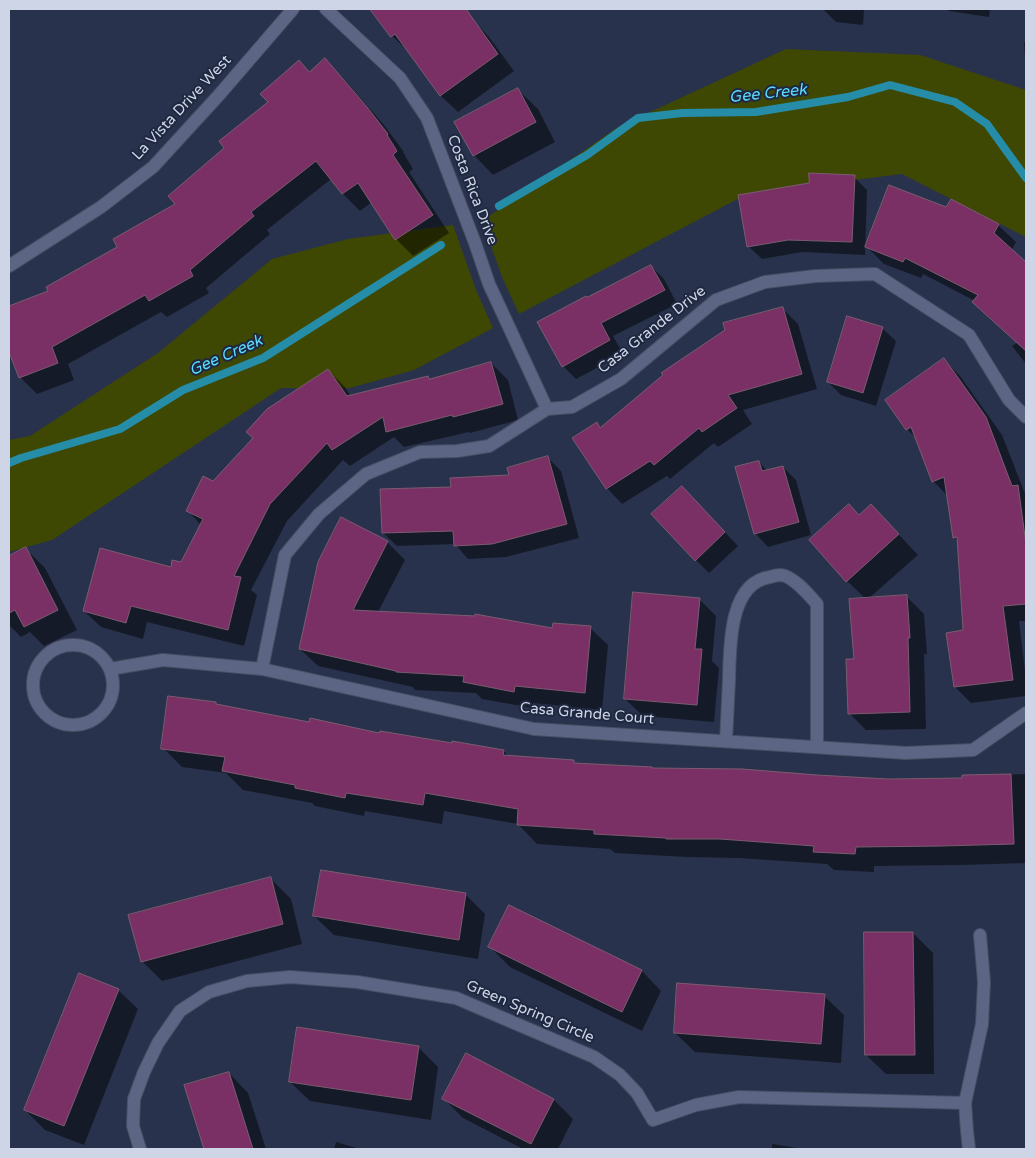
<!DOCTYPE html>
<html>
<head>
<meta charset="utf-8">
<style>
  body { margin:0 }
  #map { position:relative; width:1035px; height:1158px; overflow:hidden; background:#29324c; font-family:"Varela Round",sans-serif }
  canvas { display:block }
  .frame { position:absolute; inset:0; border:10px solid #ced5e6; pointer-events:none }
</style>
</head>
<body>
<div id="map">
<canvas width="1035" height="1158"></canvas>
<div class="frame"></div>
</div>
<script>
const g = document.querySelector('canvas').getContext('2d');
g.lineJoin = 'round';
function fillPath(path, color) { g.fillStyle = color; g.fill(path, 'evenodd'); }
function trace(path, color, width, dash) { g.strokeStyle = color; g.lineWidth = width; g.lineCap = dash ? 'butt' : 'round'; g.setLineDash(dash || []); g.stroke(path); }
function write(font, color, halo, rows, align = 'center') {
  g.font = font + ' "Varela Round",sans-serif'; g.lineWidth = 4; g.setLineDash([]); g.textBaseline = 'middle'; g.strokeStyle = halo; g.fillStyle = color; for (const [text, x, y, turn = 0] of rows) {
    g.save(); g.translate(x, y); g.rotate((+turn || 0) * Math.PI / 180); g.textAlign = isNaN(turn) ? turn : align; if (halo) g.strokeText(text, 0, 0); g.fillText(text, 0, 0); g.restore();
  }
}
const green = new Path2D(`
  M786 49 920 55 1026 90V237L902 174 749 193 519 314 502 277 482 221 618 127Z
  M453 225 476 290 493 328 414 370 350 388H281L52 540 9 552V440L30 436 158 353 272 259 348 239Z`);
const shadow = new Path2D(`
  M372 9H464L474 21 489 37 514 71 458 112 441 96 409 52 392 36Z
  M823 9H864L863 25 836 22Z
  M946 9H990L989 17 949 11Z
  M1024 42H1026V76Z
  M325 60 342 77 384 125 404 152H403L413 169 409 172 449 233 413 256 396 239 372 202 360 211 343 194 331 179 267 230 270 234 206 288 209 293 167 317 161 312 68 364 74 380 37 394 20 377 9 348V307L50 292 119 248 177 204 310 73Z
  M518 90 538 109 555 142 493 175 474 155Z
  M854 177 867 190 865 255 802 252 762 259 748 246Z
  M947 209 998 225 1016 242 1012 250 1026 263V364L1012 346 1017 343 991 319 974 302 975 301 923 274 921 278 884 264 866 246Z
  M651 266 664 279 677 304 613 336 623 354 576 379 563 366 587 299Z
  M782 308 798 324 817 389 743 410 752 424 718 447 714 443 670 479 667 476 622 504 607 488 597 424 601 428 726 331Z
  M882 328 896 341 876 406 841 395 828 382Z
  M944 360 960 376 1002 435 1026 496V621H1019L1026 679V696L971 703 955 687 965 632 959 542 954 537 948 496 933 481 917 439 907 429Z
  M491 363 508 380 518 420 470 433 469 432 404 447 394 437 350 466 343 460 287 521 251 590 257 595 244 646 147 622 143 639 101 627 84 611 181 564 201 525 187 510 214 483 328 370 345 387 351 397 428 377 430 380Z
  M548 458 561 471 579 538 506 557 468 559 455 544 397 546 383 533 452 489 510 476Z
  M759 462 767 471 783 467 796 480 811 535 768 547 755 533Z
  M695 501 738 546 709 573 696 560Z
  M871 505 918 555 868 599 907 597 924 614 927 654H924L926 729 866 730 849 713 855 660 866 599 847 581 860 516Z
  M341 519 387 542 405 560 378 612 553 630 590 628 608 645 602 710 533 703 532 708 482 699 476 693 415 690 413 687 318 666 300 649Z
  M26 549 45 568 77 630 44 646 30 632 21 637 9 625V557Z
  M699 599 716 616 712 661 719 668 714 722 643 716 625 699Z
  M215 703 217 705 310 724 504 751 509 757 573 762 576 764 653 769 888 780 963 779V776L1026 774V863L961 865 874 866V872L834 870 827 864 739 858 687 857 615 853 610 849 537 844 518 824 444 811 442 824 365 811 364 816 315 806 312 803 243 790 226 773 182 767 163 748Z
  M271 879 291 899 302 944 162 981 142 961Z
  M466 895 485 914 478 959 334 935 314 916Z
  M913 933 933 953 934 1074H886L866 1055Z
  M490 947 642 971 661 991 642 1031 510 967Z
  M118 990 138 1009 84 1145 45 1130 25 1110Z
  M824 996 844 1015 841 1063 695 1052 675 1033Z
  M418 1047 438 1067 431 1120 310 1101 290 1082Z
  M229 1073 248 1093 266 1149H205L186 1086Z
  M443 1098 554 1100 573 1119 558 1149H523L463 1118Z
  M336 1142 360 1149H334Z
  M772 1144 804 1149H772Z`);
const stream = new Path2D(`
  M499 206 587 155 638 118 682 113 756 112 848 97 890 85 955 102 987 124 1026 178
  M9 463 21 458 120 429 183 390 263 358 441 245`);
const building = new Path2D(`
  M370 9H466L498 54 440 96 395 34 391 37Z
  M325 58 367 107 388 134 387 135 397 151 393 155 433 215 395 240 358 183 342 194 316 161 251 212 254 216 190 270 193 276 149 301 145 295 52 347 58 363 19 378 9 352V306L48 291 46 287 117 247 113 239 175 204 168 196 224 148 219 141 268 102 260 94 299 60 309 72Z
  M518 88 536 122 473 156 454 122Z
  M809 173 855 175 852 242 788 240 747 247 738 195 809 183Z
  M889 185 946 207 951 199 999 224 994 233 1026 262V351L972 302 978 295 905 258 903 262 865 247Z
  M651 265 665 290 601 323 610 340 562 367 537 322 586 296 587 297Z
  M783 307 802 374 728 395 737 408 702 432 699 428 654 465 650 461 606 489 572 438 597 422 600 428 663 375 661 373 725 330 723 323Z
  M847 316 883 327 863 393 827 382Z
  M944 358 986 417 1012 486 1018 485 1026 544V604L1003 606 1013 680 954 687 946 633 963 630 957 537 953 538 944 477 932 482 911 427 906 430 885 400Z
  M491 362 503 404 453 417 452 415 386 432 383 417 332 450 327 443 270 504 234 576 241 577 228 630 131 606 126 623 83 611 100 548 171 567 172 560 181 562 203 519 186 511 203 476 213 481 253 438 246 432 267 409 328 369 347 396 428 376 429 379Z
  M548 456 567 524 492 544 454 546 453 531 382 533 380 489 451 487 450 478 509 475 507 468Z
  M759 461 762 471 783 466 799 522 754 534 735 467Z
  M682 486 725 532 695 561 651 514Z
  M849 504 859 515 871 504 899 534 846 582 809 540Z
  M341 517 388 541 353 610 475 616V614L552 628 553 623 591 626 585 693 515 686 514 692 463 682 464 676 396 672V671L299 649 318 562Z
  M26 547 58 610 24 627 15 610 9 613V556Z
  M633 592 700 598 695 649H702L697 705 624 699Z
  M907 595 910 638H908L910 712 848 714 846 659H854L849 599Z
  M168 696 216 702V704L309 722 310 718 379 733 380 731 452 743V741L504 750 503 755 574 760V763L652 767V768L742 769 817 775 888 779 962 778V775L1011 774 1014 844 941 846 856 847 855 854 813 852 814 846 720 839H666V838L594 834V830L517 825 518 809 425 793 423 805 346 793 345 798 295 788V785L222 771 225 757 161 749Z
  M321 870 466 893 459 940 313 916Z
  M271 877 283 924 141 962 128 915Z
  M509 905 642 970 622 1012 488 947Z
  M864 932H913L915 1055H865Z
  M79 973 119 989 64 1126 24 1110Z
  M677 983 825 994 821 1044 674 1033Z
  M297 1027 419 1046 411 1100 289 1082Z
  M466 1053 554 1099 531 1144 442 1099Z
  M229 1072 253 1149H204L184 1085Z`);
const lane = new Path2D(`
  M140 1149 133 1126 134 1099 144 1072 158 1043 180 1011 209 992 247 981 290 977 357 982 456 998 594 1057 620 1075 637 1093 653 1120 696 1105 739 1097 965 1103
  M969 1149 967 1131 965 1103 982 1024 984 982 980 935`);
const street = new Path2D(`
  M326 9 400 78 427 118 475 243 489 284 547 409
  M9 266 101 207 153 167 219 95 293 9
  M33 685a40 40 0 1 1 80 0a40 40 0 1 1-80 0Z
  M110 669 163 660 262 669 534 729 906 753 973 750 1026 713
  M262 669 285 555 319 514 366 474 420 452 457 451 489 446 547 409 572 407 621 379 716 300 765 282 816 276 875 274 969 335 1009 400 1026 417
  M726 741C727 721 728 700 729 680 730 649 728 583 770 577 773 576 778 575 781 575 793 576 809 595 817 604V747`);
const streetNames = [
  ["La Vista Drive West",182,108,-47],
  ["Costa Rica Drive",472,190,69],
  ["Casa Grande Drive",652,330,-38],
  ["Casa Grande Court",587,714,5],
  ["Green Spring Circle",530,1012,23]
];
const waterNames = [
  ["Gee Creek",768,94,-6],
  ["Gee Creek",226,356,-24]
];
fillPath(green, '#3f4803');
fillPath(shadow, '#0007');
trace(stream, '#258da7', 8);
fillPath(building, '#7a3065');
trace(building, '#7b5c70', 1);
trace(lane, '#474e64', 14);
trace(street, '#474e64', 14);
trace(lane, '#5c6684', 12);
trace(street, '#5c6684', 12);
write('15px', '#ced5e6', '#1f2841', streetNames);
write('italic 16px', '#5bdcfe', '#1f2841', waterNames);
</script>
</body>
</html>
